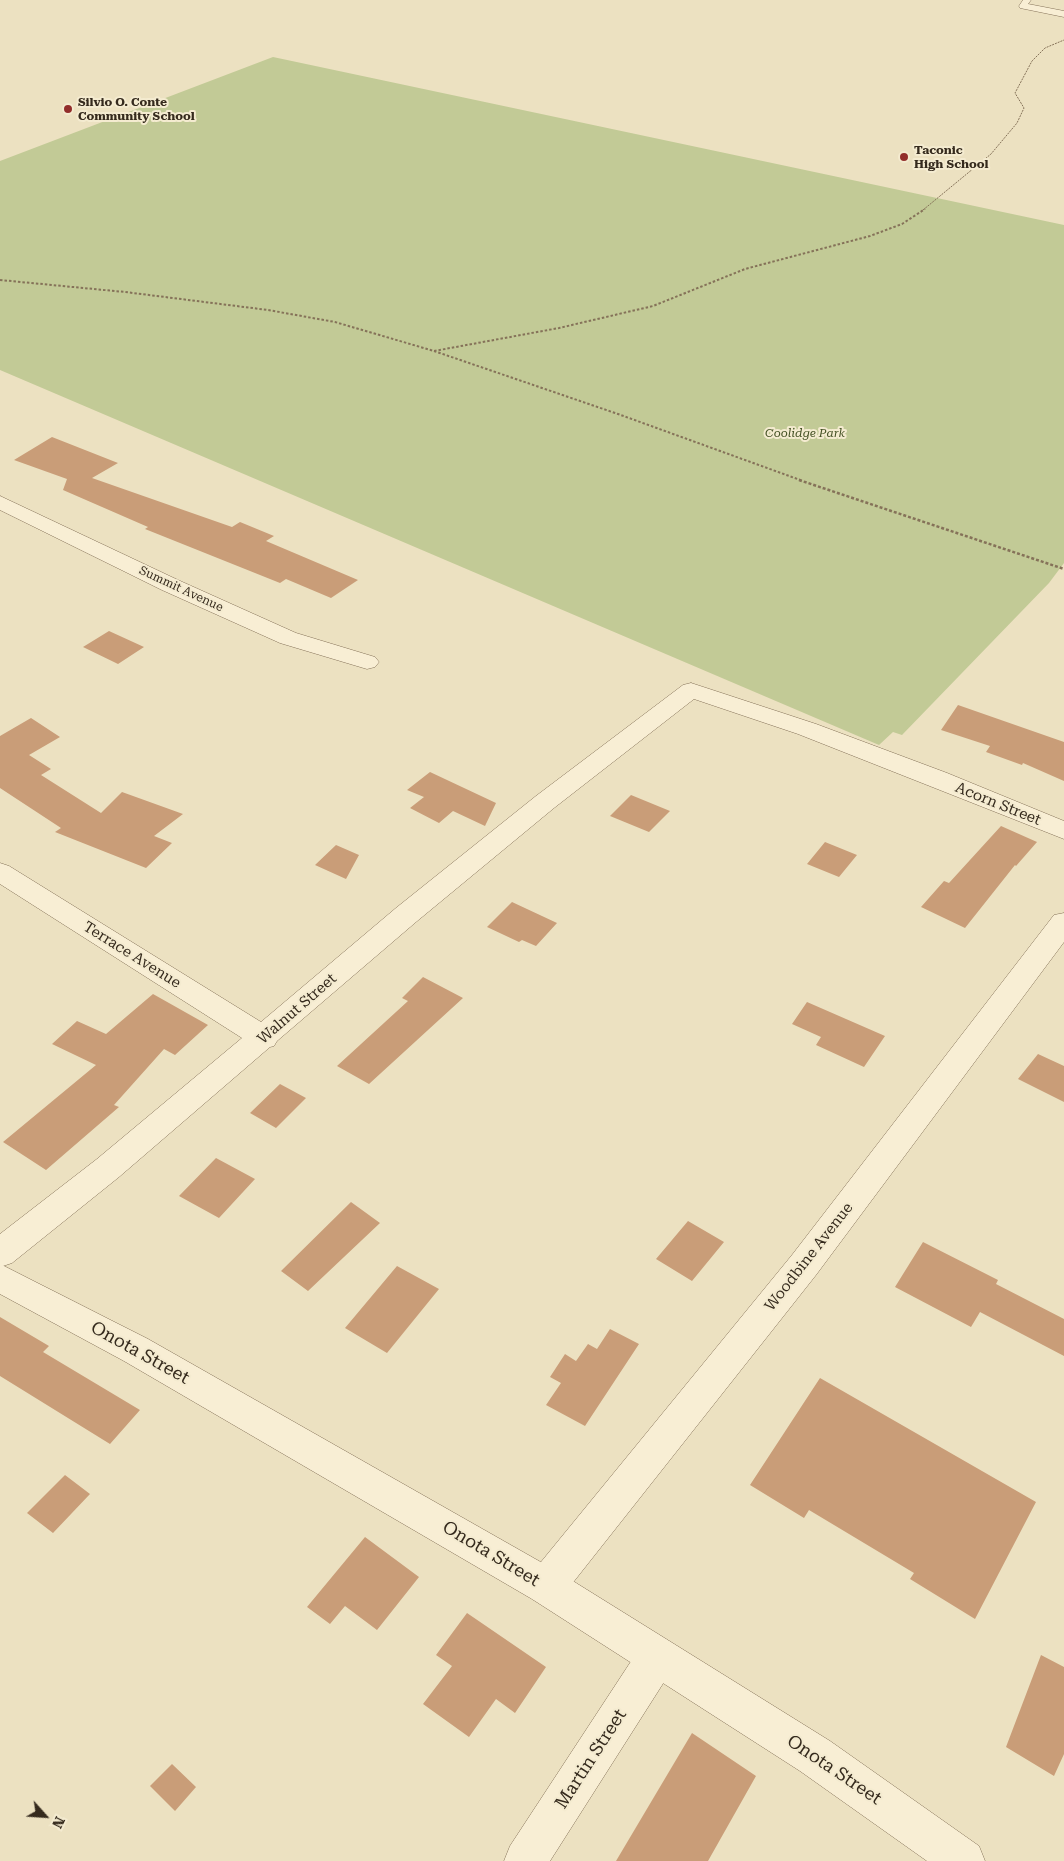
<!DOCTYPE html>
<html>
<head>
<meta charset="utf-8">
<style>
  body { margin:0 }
  #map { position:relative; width:1064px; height:1861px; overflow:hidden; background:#ece1c1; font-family:"Roboto Serif",serif }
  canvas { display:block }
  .north { position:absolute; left:20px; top:1791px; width:50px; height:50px; -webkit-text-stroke:4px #f4ebd0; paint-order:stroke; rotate:116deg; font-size:14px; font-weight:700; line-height:20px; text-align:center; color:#352a1d }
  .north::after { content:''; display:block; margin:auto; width:18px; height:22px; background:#352a1d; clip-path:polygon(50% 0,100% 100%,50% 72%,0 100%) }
</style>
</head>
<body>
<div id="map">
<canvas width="1064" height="1861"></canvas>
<div class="north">N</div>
</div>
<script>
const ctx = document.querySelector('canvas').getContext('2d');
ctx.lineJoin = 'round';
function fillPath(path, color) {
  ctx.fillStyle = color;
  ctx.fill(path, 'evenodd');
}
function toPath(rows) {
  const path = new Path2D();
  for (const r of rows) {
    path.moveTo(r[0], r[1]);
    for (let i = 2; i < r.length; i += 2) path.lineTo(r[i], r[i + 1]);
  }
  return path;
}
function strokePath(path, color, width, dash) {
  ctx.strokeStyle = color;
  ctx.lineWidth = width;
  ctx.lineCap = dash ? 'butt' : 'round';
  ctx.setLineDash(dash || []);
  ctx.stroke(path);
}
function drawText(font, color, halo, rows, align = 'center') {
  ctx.font = font + ' "Roboto Serif",serif';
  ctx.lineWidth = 4;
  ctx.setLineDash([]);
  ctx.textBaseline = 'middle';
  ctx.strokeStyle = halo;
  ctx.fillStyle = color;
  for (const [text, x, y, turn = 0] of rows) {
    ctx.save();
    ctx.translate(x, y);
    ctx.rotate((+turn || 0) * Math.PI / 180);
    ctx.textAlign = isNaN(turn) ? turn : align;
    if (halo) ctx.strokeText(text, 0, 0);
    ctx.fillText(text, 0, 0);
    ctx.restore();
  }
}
const green = toPath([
  [273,57,1064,225,1064,563,1049,583,902,735,893,732,879,745,0,370,0,161]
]);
const building = toPath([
  [52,437,118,463,92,478,232,527,240,522,274,536,266,541,358,580,331,598,286,579,280,583,145,529,148,527,63,490,67,479,14,460],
  [109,631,144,647,118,664,83,647],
  [958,705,1064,742,1064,781,1023,763,1022,765,986,752,990,746,941,730],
  [31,718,60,737,29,755,51,769,41,775,101,813,122,792,183,814,154,836,172,843,146,868,55,832,61,828,0,788,0,736],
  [430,772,496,803,485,826,453,811,439,823,410,808,424,797,407,790],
  [631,795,670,811,649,832,610,816],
  [1001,826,1037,842,1016,866,1015,865,965,928,921,907,944,881,949,883],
  [825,842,857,855,839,877,807,864],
  [336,845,359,855,346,879,315,865],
  [512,902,557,923,536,946,522,940,519,942,487,927],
  [423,977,463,998,369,1084,337,1066,408,1001,402,998],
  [153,994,208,1025,175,1055,164,1049,114,1105,119,1107,46,1170,3,1142,96,1065,52,1044,77,1021,106,1034],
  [807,1002,885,1036,864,1067,816,1045,821,1037,792,1024],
  [1038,1054,1064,1066,1064,1102,1018,1079],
  [280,1084,306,1098,276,1128,250,1113],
  [216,1158,255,1179,219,1218,179,1196],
  [351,1202,380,1223,308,1291,281,1271],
  [688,1221,724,1242,692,1281,656,1259],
  [923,1242,998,1280,996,1284,1064,1319,1064,1356,980,1312,971,1327,895,1287],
  [397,1266,439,1289,387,1353,345,1328],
  [0,1317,49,1346,43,1352,140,1410,110,1444,0,1376],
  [610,1329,639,1344,585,1426,546,1405,561,1383,550,1377,565,1354,576,1361,588,1344,597,1349],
  [820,1378,1036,1502,975,1619,910,1579,914,1573,809,1510,804,1518,750,1485],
  [65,1475,90,1494,53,1533,27,1513],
  [365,1537,419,1577,377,1630,345,1606,330,1624,307,1607],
  [467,1613,546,1667,515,1713,496,1699,469,1737,423,1704,452,1666,436,1655],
  [1041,1655,1064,1667,1064,1754,1054,1776,1006,1747],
  [692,1733,756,1776,708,1861,616,1861],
  [172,1764,196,1787,175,1811,150,1786]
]);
const pathFar2 = toPath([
  [923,210,991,154,1017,123,1024,108,1015,93,1032,61,1045,48,1064,40]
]);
const pathFar1 = toPath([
  [0,280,125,292,268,310,335,322,434,351,559,328,653,306,745,269,870,236,902,224,925,209],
  [434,351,618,414,803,481]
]);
const path = toPath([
  [799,480,1064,569]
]);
const service = toPath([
  [1023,0,1031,0,1028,4,1064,11,1064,17,1020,8,1019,6,1023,0]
]);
const minor = toPath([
  [0,496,178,580,296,633,375,657,379,662,375,667,367,669,280,643,162,590,0,510,0,496],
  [691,683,816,724,947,773,1064,821,1064,839,798,734,694,699,554,808,416,922,277,1041,274,1046,270,1047,119,1177,12,1263,0,1267,0,1234,97,1159,242,1038,0,884,0,863,9,866,261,1022,396,908,536,796,683,685,691,683],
  [1064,913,1064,942,816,1275,560,1599,546,1605,532,1599,527,1586,532,1573,792,1255,1054,915,1064,913],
  [657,1637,671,1643,677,1657,671,1671,550,1861,504,1861,510,1846,643,1643,657,1637]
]);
const tertiary = toPath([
  [0,1264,148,1339,560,1573,830,1741,979,1846,985,1861,927,1861,800,1771,532,1599,124,1361,0,1294,0,1264]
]);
const markers = [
  [68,109,5,"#922e2b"],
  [904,157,5,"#922e2b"]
];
const farPoinames = [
  ["Silvio O. Conte",78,102],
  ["Community School",78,116],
  ["Taconic",914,150],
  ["High School",914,164]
];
const farParknames = [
  ["Coolidge Park",805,433]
];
const farStreetnames = [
  ["Summit Avenue",181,589,25]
];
const streetNames = [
  ["Acorn Street",998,804,22],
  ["Terrace Avenue",132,955,32],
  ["Walnut Street",297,1009,-41],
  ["Woodbine Avenue",809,1257,-52]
];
const nearStreetnames = [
  ["Onota Street",140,1353,29],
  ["Onota Street",491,1554,31],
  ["Martin Street",591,1759,-57],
  ["Onota Street",834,1770,34]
];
fillPath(green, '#c2ca96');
fillPath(building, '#c99d78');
strokePath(service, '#857259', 1);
strokePath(minor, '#857259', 1);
strokePath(tertiary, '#857259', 1);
strokePath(pathFar2, '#857259', 1, [2, 1]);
strokePath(pathFar1, '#857259', 2, [2.5, 2]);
strokePath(path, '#857259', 2.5, [3, 2]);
fillPath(service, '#f8eed4');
fillPath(minor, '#f8eed4');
fillPath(tertiary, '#f8eed4');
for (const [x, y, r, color] of markers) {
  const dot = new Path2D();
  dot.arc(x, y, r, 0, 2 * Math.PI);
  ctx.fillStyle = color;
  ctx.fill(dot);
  strokePath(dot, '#f4ebd0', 2);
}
drawText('bold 12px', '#352a1d', '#f4ebd0', farPoinames, 'left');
drawText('italic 12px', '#445124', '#f4ebd0', farParknames);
drawText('12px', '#352a1d', '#f4ebd0', farStreetnames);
drawText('15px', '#352a1d', '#f4ebd0', streetNames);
drawText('18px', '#352a1d', '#f4ebd0', nearStreetnames);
</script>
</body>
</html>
